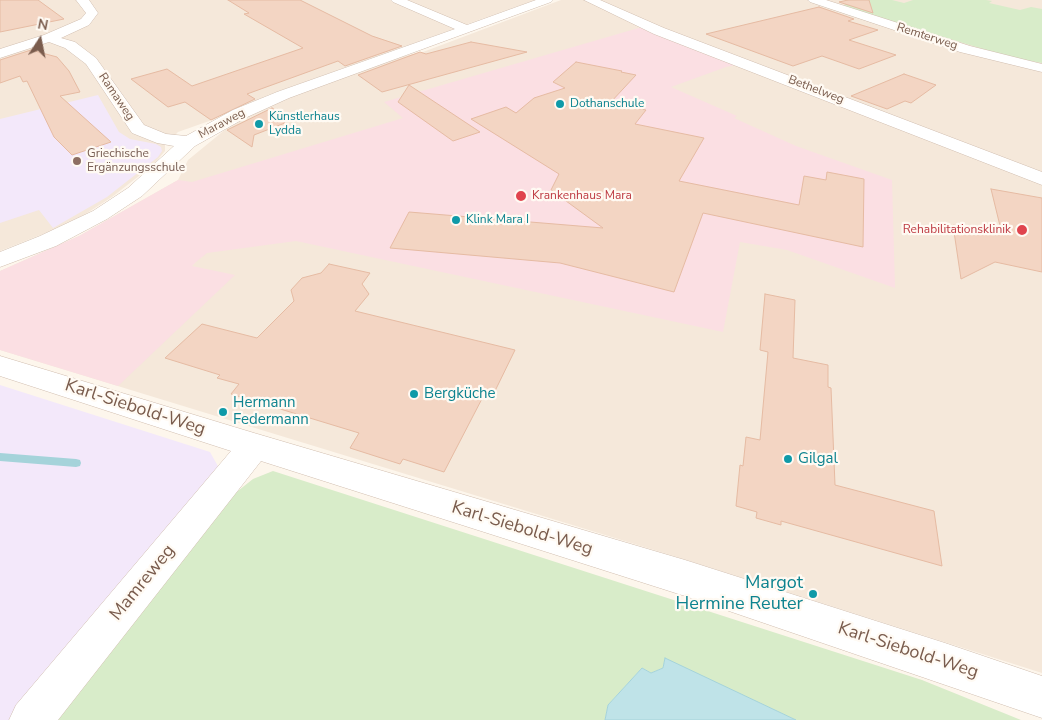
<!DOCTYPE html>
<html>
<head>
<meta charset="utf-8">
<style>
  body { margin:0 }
  #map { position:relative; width:1042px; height:720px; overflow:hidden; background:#fdf6ec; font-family:"Nunito Sans",sans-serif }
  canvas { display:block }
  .north { position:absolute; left:15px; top:15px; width:50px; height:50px; -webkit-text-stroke:4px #fffaf3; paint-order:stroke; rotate:11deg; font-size:14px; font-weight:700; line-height:20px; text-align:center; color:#7a5c4d }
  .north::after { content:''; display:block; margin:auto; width:18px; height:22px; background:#7a5c4d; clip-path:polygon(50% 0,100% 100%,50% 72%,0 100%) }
</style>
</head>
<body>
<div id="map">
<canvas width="1042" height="720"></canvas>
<div class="north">N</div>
</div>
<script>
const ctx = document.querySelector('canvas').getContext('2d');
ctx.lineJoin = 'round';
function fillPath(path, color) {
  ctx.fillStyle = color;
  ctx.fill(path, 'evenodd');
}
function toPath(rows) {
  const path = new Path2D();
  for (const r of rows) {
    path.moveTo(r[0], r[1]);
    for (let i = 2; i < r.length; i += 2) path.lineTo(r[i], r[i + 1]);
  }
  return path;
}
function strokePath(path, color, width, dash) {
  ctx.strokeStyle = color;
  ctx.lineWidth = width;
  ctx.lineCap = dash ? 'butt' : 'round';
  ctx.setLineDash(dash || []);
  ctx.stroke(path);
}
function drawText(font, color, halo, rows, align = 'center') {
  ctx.font = font + ' "Nunito Sans",sans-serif';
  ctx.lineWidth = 4.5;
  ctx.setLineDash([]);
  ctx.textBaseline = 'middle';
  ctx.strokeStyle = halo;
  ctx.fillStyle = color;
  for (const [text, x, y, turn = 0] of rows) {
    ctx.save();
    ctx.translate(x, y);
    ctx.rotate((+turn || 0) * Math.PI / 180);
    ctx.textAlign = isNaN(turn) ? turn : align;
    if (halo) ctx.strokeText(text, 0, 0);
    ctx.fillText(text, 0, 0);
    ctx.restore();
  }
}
const residential = toPath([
  [0,0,535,0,268,95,212,120,178,132,165,145,165,151,153,165,112,197,84,215,53,230,0,251],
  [561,0,1042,0,1042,673,677,557,0,350,0,271,79,236,178,180,188,160,232,124,270,105,340,78,404,56,423,52]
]);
const education = toPath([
  [98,95,119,132,130,139,156,144,161,147,162,151,158,157,107,197,53,228,39,210,0,223,0,119],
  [0,385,210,452,219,468,12,720,0,720]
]);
const medical = toPath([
  [642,27,740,64,726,67,671,87,737,116,734,118,796,146,892,180,895,288,787,250,740,242,723,332,296,241,207,253,196,262,192,266,235,275,118,386,0,350,0,271,79,236,178,180,192,182,403,118,384,102]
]);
const green = toPath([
  [846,0,892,0,904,3,913,0,986,0,992,1,989,3,1020,10,1031,7,1042,9,1042,63,1013,58,890,21,843,6,847,3],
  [273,471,922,680,1021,720,796,720,665,659,663,668,651,673,642,668,608,705,605,720,57,720,234,494,253,479]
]);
const water = toPath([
  [665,658,796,720,605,720,608,705,642,668,651,673,663,668,665,658]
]);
const stream = toPath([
  [0,453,76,459,80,460,81,463,80,466,76,467,0,461,0,453]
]);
const building = toPath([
  [0,0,38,0,64,19,0,32,0,0],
  [228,0,300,0,372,36,402,46,345,66,338,61,247,94,255,99,211,120,185,102,168,107,131,79,167,69,192,86,303,48,244,14,249,13,228,0],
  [848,0,869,0,873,13,839,2,848,0],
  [819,7,854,19,848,21,878,30,849,40,896,55,859,69,822,56,793,66,706,34,819,7],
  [471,42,527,52,382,92,358,75,420,52,426,54,471,42],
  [31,50,57,57,69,71,80,92,60,96,111,142,72,155,54,137,27,81,23,82,20,76,0,83,0,60,31,50],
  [576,62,622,71,621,72,636,75,610,103,646,110,635,124,704,138,679,181,799,205,804,176,826,180,827,172,864,179,863,247,703,213,674,292,560,263,390,248,409,212,603,228,551,190,559,174,471,119,506,107,516,113,534,98,565,88,553,82,576,62],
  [904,74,936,85,911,103,905,101,887,109,851,96,904,74],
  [409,85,480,132,453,141,398,102,409,85],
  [272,108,289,118,281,120,285,123,254,135,252,147,227,130,272,108],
  [991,189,1042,198,1042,272,995,262,961,279,953,225,1002,234,991,189],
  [329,264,370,273,362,284,369,294,355,311,515,350,494,393,486,391,444,472,403,459,400,464,350,448,359,433,231,394,239,384,217,378,220,375,165,358,202,324,257,338,294,301,291,290,302,278,321,273,329,264],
  [765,294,795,300,793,358,828,365,828,387,831,388,835,485,934,511,942,566,781,521,781,525,756,518,757,512,736,506,740,465,743,466,746,437,760,440,768,352,760,350,765,294]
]);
const minor = toPath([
  [76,0,89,0,98,13,89,25,61,38,75,42,96,58,144,125,166,134,186,136,233,110,277,92,455,29,393,2,391,0,407,0,467,25,536,0,553,0,551,2,289,98,245,118,195,146,142,196,107,219,56,246,0,267,0,252,40,236,93,211,128,188,174,146,157,143,132,133,86,64,65,48,49,42,0,58,0,49,44,35,81,19,86,13,76,0],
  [584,0,600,0,664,28,1042,172,1042,185,654,34,584,0],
  [808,0,826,0,970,46,1042,64,1042,72,960,52,810,2,808,0],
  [0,356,254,433,685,560,945,643,1042,676,1042,718,685,596,261,461,58,720,9,720,16,705,231,451,0,376,0,356]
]);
const markers = [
  [560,104,5,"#0f9aa8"],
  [259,124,5,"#0f9aa8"],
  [77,161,5,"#8d6e63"],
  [521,196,6,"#e0444e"],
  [456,220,5,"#0f9aa8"],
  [1022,230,6,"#e0444e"],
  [414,394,5,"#0f9aa8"],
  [223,412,5,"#0f9aa8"],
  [788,459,5,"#0f9aa8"],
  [813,594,5,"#0f9aa8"]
];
const farStreetnames = [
  ["Remterweg",927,37,18],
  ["Bethelweg",816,90,21],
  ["Ramaweg",116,97,56],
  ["Maraweg",222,124,-28]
];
const farCulturenames = [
  ["Dothanschule",570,104],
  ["Künstlerhaus",269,117],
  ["Lydda",269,131],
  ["Klink Mara I",466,220]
];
const farEducationnames = [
  ["Griechische",87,154],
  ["Ergänzungsschule",87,168]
];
const farHealthnames = [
  ["Krankenhaus Mara",532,196],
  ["Rehabilitationsklinik",1011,230,"right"]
];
const cultureNames = [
  ["Bergküche",424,394],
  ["Hermann",233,403],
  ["Federmann",233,420],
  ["Gilgal",798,459]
];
const nearStreetnames = [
  ["Karl-Siebold-Weg",135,408,18],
  ["Karl-Siebold-Weg",522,529,17],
  ["Mamreweg",143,583,-51],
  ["Karl-Siebold-Weg",908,651,18]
];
const nearCulturenames = [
  ["Margot",803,584],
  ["Hermine Reuter",803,605]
];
fillPath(residential, '#f5e8da');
fillPath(education, '#f3e8fa');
fillPath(medical, '#fbdfe3');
fillPath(green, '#d8ecc9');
fillPath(water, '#bfe3e8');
strokePath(water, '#a5d3da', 1);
fillPath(stream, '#a5d3da');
fillPath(building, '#f3d5c3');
strokePath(building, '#e6bba3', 1);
strokePath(minor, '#d1beb0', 1);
fillPath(minor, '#fff');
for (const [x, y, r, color] of markers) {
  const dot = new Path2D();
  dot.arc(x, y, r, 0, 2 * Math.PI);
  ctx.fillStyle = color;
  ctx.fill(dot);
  strokePath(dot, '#fffaf3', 2);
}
drawText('12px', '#7a5c4d', '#fffaf3', farStreetnames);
drawText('12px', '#0d838f', '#fffaf3', farCulturenames, 'left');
drawText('12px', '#785e54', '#fffaf3', farEducationnames, 'left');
drawText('12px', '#be3a42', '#fffaf3', farHealthnames, 'left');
drawText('15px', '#0d838f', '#fffaf3', cultureNames, 'left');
drawText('18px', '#7a5c4d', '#fffaf3', nearStreetnames);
drawText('18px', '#0d838f', '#fffaf3', nearCulturenames, 'right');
</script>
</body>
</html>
